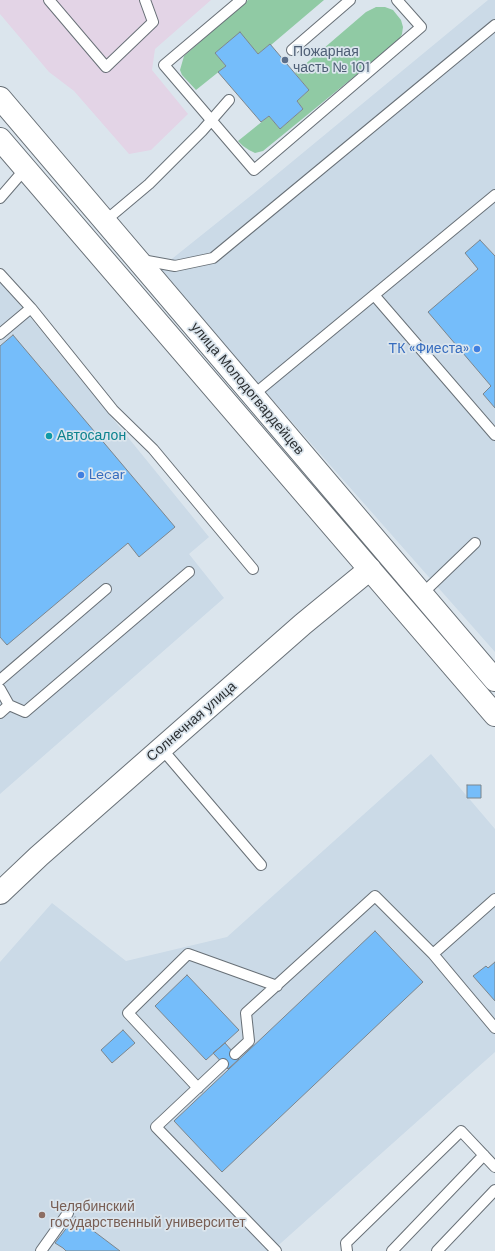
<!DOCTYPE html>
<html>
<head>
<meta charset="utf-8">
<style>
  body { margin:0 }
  canvas { display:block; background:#dbe5ed }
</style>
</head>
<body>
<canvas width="495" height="1251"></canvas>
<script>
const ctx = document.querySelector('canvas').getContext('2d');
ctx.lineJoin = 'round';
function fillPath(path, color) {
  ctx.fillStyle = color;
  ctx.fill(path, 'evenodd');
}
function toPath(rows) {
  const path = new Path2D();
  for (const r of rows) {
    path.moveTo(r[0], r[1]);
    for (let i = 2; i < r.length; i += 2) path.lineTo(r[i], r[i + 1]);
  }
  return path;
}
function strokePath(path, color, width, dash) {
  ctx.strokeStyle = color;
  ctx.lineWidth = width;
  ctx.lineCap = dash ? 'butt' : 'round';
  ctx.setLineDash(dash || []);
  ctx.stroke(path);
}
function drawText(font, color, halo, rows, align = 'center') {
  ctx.font = font + ' "DM Sans",sans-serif';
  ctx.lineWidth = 3.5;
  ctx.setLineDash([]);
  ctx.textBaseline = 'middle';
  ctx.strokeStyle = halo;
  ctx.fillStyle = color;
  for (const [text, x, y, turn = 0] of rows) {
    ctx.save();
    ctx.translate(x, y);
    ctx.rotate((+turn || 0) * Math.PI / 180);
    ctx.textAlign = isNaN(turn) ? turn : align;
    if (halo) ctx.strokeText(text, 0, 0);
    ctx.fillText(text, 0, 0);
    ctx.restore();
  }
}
const built = toPath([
  [488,0,495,0,495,652,158,270,253,194],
  [0,280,209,537,189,554,224,598,0,794],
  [431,754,495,829,495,1052,272,1251,0,1251,0,962,52,903,126,961,227,937]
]);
const industrial = toPath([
  [0,0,211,0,155,49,152,70,188,114,151,150,129,154,74,91,49,72,0,14]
]);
const green = toPath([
  [248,0,324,0,271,45,270,44,258,54,240,33,215,53,226,66,196,90,182,75,180,70,184,56],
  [376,7,385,7,393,10,401,20,403,27,402,34,399,40,263,151,255,153,249,150,243,146,238,141,269,116,280,129,303,109,297,101,309,90,295,73,366,12]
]);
const building = toPath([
  [240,32,258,54,270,44,309,90,297,101,303,109,280,129,269,116,261,122,218,72,226,66,215,53,240,32],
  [480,240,495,256,495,408,483,394,491,386,428,312,478,269,465,253,480,240],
  [13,335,175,527,139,557,128,543,7,645,0,637,0,346,13,335],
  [467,785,481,785,481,798,467,798,467,785],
  [375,931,423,982,222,1172,174,1121,375,931],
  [495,962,495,1001,473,976,486,966,488,968,495,962],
  [187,975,239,1030,206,1060,155,1006,187,975],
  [123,1030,135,1043,112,1063,101,1050,123,1030],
  [225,1043,239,1059,228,1069,213,1053,225,1043],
  [75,1217,120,1251,66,1251,63,1248,55,1243,75,1217]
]);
const service = toPath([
  [49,0,106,67,153,22,145,0],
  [241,0,164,65,254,170,421,27,397,0],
  [292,50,350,0],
  [0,198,25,169],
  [105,221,149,184,202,131,229,100],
  [142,260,175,266,213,258,495,25],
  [0,274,31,308,113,410,153,449,253,569],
  [374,295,495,435],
  [0,334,31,308],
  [252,396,495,195],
  [422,594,475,543],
  [0,680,106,589],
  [0,689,9,705],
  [0,713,9,705,25,712,189,572],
  [162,749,261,865],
  [433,954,495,1028],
  [235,1054,249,1041,246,1013,375,896,433,954,495,899],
  [223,1064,156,1127,276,1251],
  [198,1088,128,1013,188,954,277,986],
  [41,1251,68,1213],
  [347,1251,346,1243,461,1131,495,1167],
  [392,1251,484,1155],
  [437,1251,495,1190]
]);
const tertiary = toPath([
  [0,893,39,856,303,624,370,569]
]);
const secondary = toPath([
  [0,98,495,680],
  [0,139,495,715]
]);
const markers = [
  [285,60,4,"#5c6f8a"],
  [477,349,4,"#3f7fe0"],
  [49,436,4,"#0f9aa8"],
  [81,475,4,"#3f7fe0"],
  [42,1215,4,"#8d6e63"]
];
const serviceNames = [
  ["Пожарная",293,52],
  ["часть № 101",293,68]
];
const shopNames = [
  ["ТК «Фиеста»",469,349],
  ["Lecar",89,475,"left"]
];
const streetNames = [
  ["улица Молодогвардейцев",247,389,50],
  ["Солнечная улица",192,722,-41]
];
const cultureNames = [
  ["Автосалон",57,436]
];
const educationNames = [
  ["Челябинский",50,1207],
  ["государственный университет",50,1223]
];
fillPath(built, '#cbdae7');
fillPath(industrial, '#e3d4e6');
fillPath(green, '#90caa4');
fillPath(building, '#75bdfa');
strokePath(building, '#7d868d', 1);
strokePath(service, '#687077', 12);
strokePath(tertiary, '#687077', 24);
strokePath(secondary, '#687077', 24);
strokePath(service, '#fff', 10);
strokePath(tertiary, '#fff', 22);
strokePath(secondary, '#fff', 22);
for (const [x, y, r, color] of markers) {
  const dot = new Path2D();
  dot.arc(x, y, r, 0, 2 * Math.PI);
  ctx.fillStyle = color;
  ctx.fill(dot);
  strokePath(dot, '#dbe5ed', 1.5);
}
drawText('14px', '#4e5e75', '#dbe5ed', serviceNames, 'left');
drawText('14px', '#366cbe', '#dbe5ed', shopNames, 'right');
drawText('14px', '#2b2f32', '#dbe5ed', streetNames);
drawText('14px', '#0d838f', '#dbe5ed', cultureNames, 'left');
drawText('14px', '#785e54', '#dbe5ed', educationNames, 'left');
</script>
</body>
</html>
